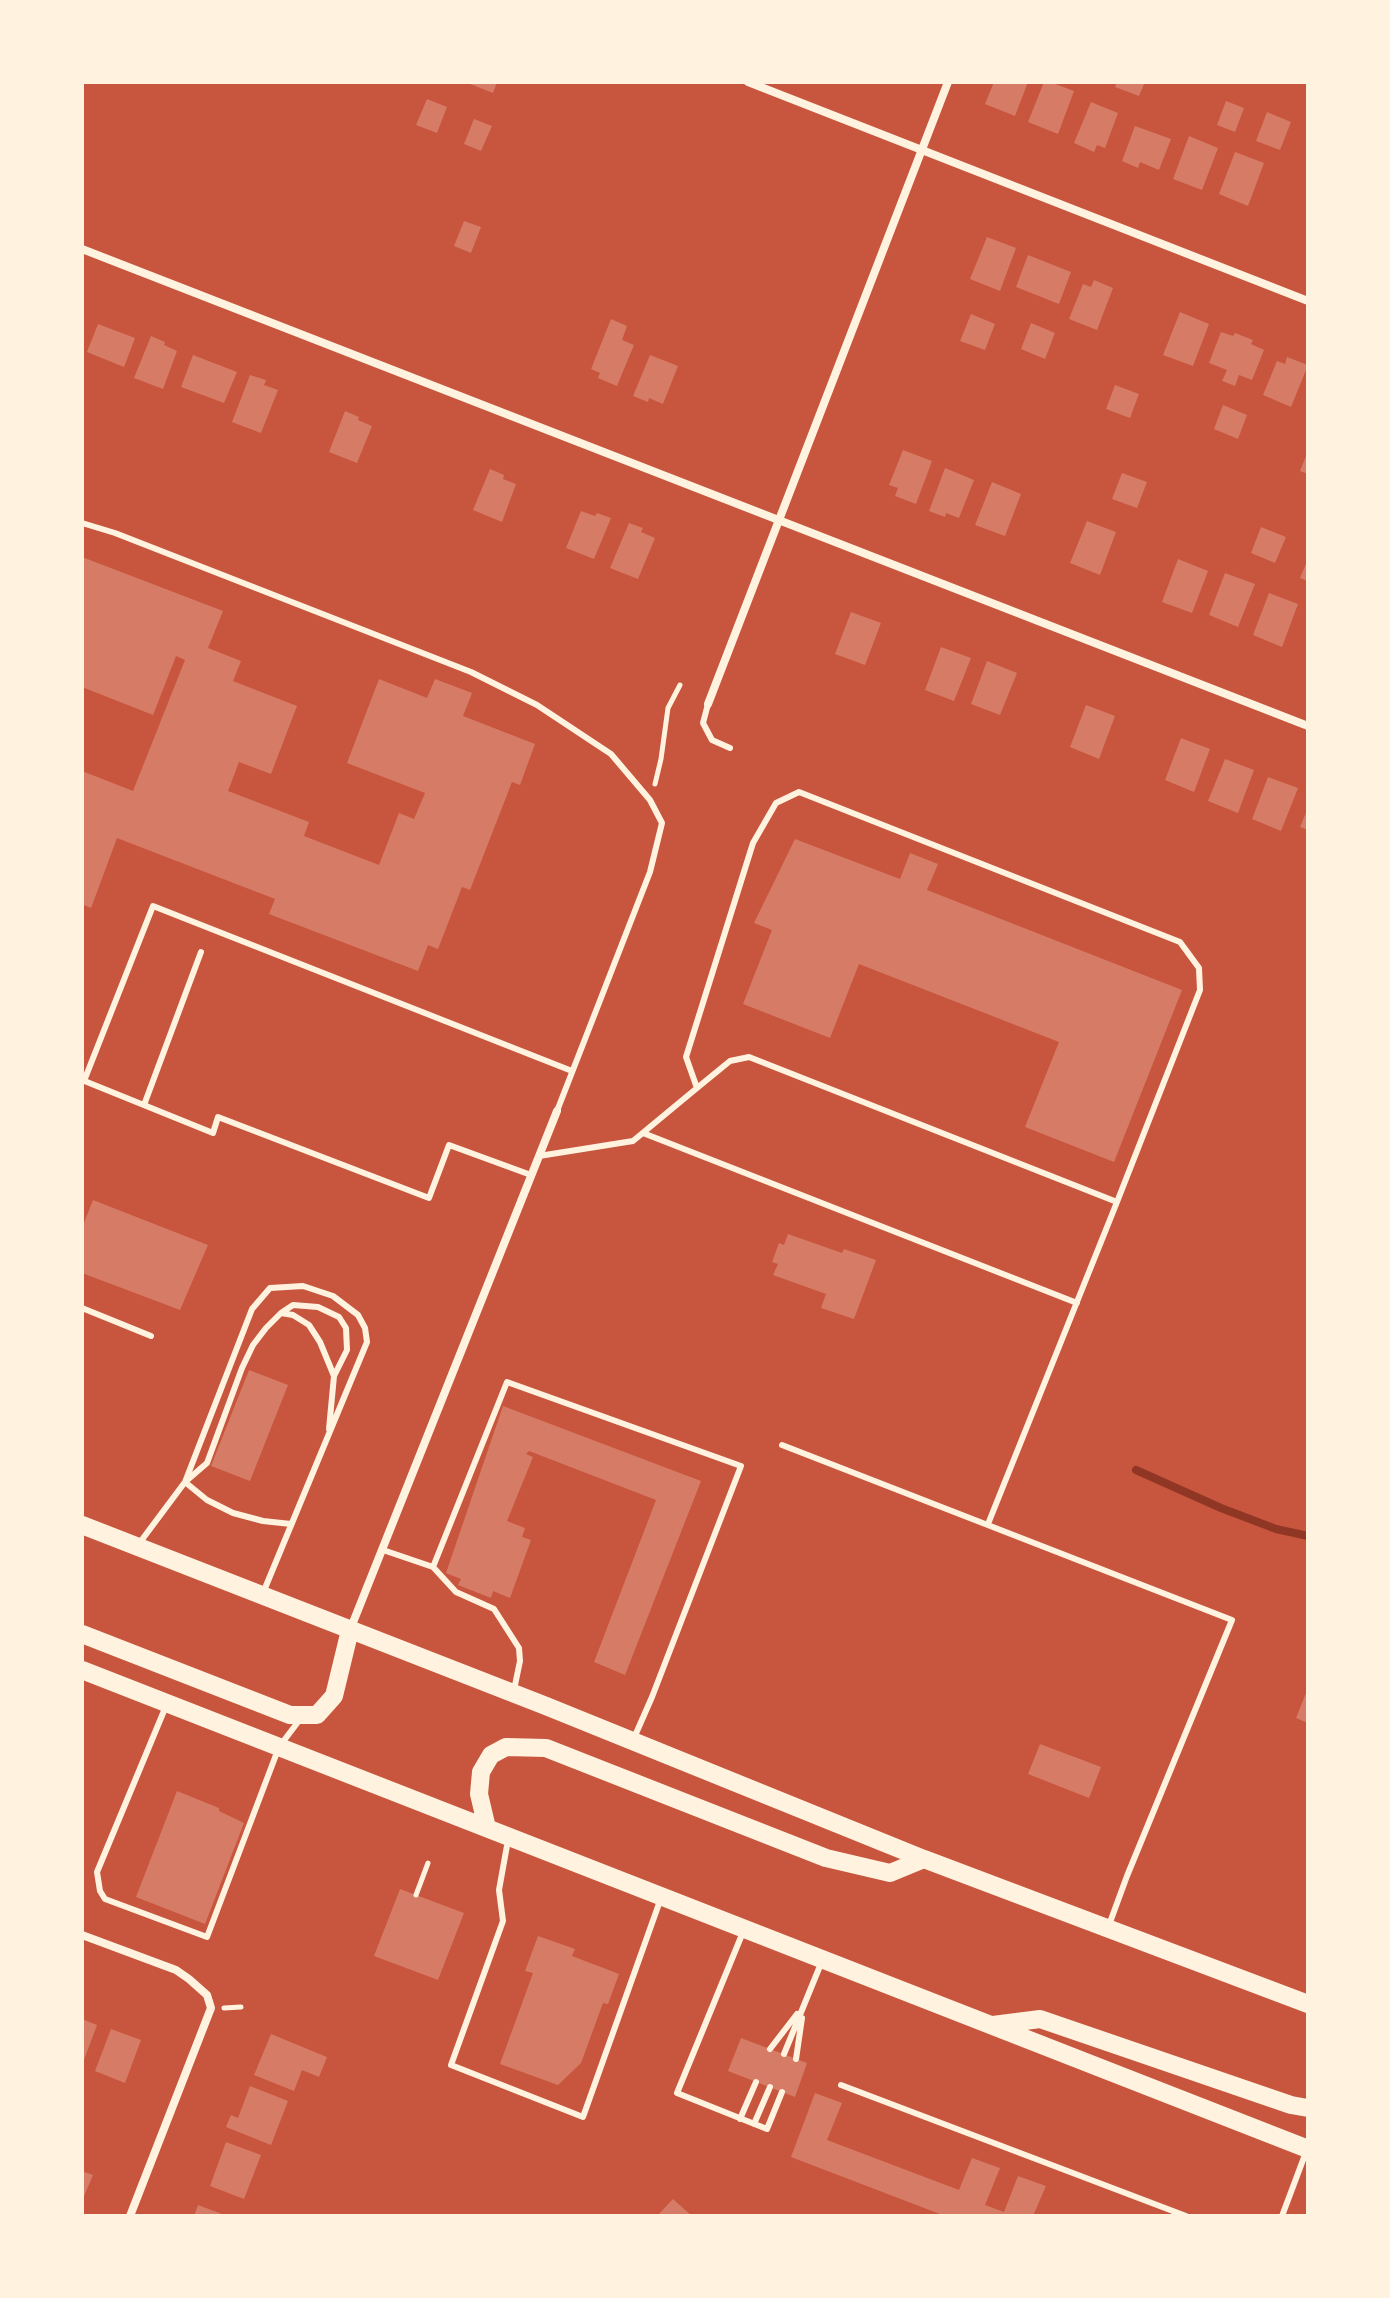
<!DOCTYPE html>
<html>
<head>
<meta charset="utf-8">
<style>
  body { margin:0 }
  #map { position:relative; width:1390px; height:2298px; overflow:hidden; background:#c8553d; font-family:"Roboto Serif",serif }
  canvas { display:block }
  .frame { position:absolute; inset:0; border:84px solid #fff3e0; pointer-events:none }
</style>
</head>
<body>
<div id="map">
<canvas width="1390" height="2298"></canvas>
<div class="frame"></div>
</div>
<script>
const ctx = document.querySelector('canvas').getContext('2d');
ctx.lineJoin = 'round';
function toPath(rows) {
  const path = new Path2D();
  for (const r of rows) {
    path.moveTo(r[0], r[1]);
    for (let i = 2; i < r.length; i += 2) path.lineTo(r[i], r[i + 1]);
  }
  return path;
}
function strokePath(path, color, width, dash) {
  ctx.strokeStyle = color;
  ctx.lineWidth = width;
  ctx.lineCap = dash ? 'butt' : 'round';
  ctx.setLineDash(dash || []);
  ctx.stroke(path);
}
function fillPath(path, color) {
  ctx.fillStyle = color;
  ctx.fill(path, 'evenodd');
}
const stream = toPath([
  [1136,1470,1221,1508,1276,1529,1308,1536]
]);
const building = toPath([
  [465,82,497,82,493,93],
  [994,82,1028,82,1015,116,985,104],
  [1044,82,1050,82,1074,91,1058,134,1028,122],
  [1117,82,1145,82,1139,96,1115,87],
  [427,99,447,107,437,133,416,125],
  [1226,101,1244,108,1235,132,1217,125],
  [1091,102,1118,113,1105,148,1097,145,1094,152,1074,143],
  [1267,112,1291,122,1280,150,1256,141],
  [474,119,492,126,481,151,464,144],
  [1135,126,1171,139,1159,170,1140,162,1138,168,1122,161],
  [1189,136,1218,148,1202,190,1173,179],
  [1235,152,1264,163,1248,206,1219,194],
  [464,221,481,227,471,253,454,246],
  [987,237,1016,248,1000,291,970,279],
  [1028,255,1071,272,1059,304,1016,287],
  [1094,280,1113,288,1097,330,1069,319,1083,284,1091,287],
  [1180,312,1209,324,1193,366,1163,355],
  [971,314,995,324,985,350,960,341],
  [611,319,627,326,622,340,634,345,617,386,598,378,600,373,591,369],
  [1031,323,1055,333,1045,359,1021,349],
  [98,324,135,338,124,367,87,352],
  [1221,332,1233,336,1235,333,1253,340,1251,344,1264,350,1252,380,1239,375,1235,386,1222,381,1227,370,1209,363],
  [151,336,165,342,164,345,177,351,163,389,134,378],
  [193,355,237,372,224,403,181,387],
  [650,355,678,366,663,404,649,398,648,402,633,396],
  [1287,357,1308,365,1291,407,1263,395,1277,361,1285,364],
  [250,375,266,380,264,385,278,390,261,433,232,422],
  [1115,385,1139,394,1130,418,1106,409],
  [1223,405,1247,415,1238,439,1214,429],
  [345,411,359,417,358,420,372,426,357,463,329,452],
  [903,450,932,461,916,504,895,496,898,488,889,485],
  [1308,451,1308,474,1300,471],
  [945,468,974,480,959,518,946,513,945,517,929,511],
  [490,469,504,475,503,479,516,484,502,522,473,510],
  [1122,473,1147,482,1137,508,1112,499],
  [992,482,1021,494,1005,536,975,525],
  [581,511,595,516,597,513,611,518,594,559,566,548],
  [1087,521,1116,532,1100,575,1070,563],
  [629,523,643,528,641,532,655,538,638,579,610,568],
  [1261,527,1286,537,1275,563,1251,553],
  [82,557,223,611,208,648,241,661,233,681,297,706,271,774,239,762,228,791,309,822,304,836,379,865,399,813,414,819,425,793,347,763,379,679,427,698,435,679,472,693,463,716,535,744,520,785,512,782,470,890,462,887,438,949,428,945,418,971,269,914,275,899,117,838,91,908,82,904,82,771,133,791,185,660,176,656,153,715,82,687],
  [1178,559,1208,571,1192,613,1162,602],
  [1308,559,1308,581,1300,578],
  [1225,573,1255,584,1238,627,1209,615],
  [1269,593,1298,604,1282,647,1253,635],
  [851,612,881,623,865,665,835,654],
  [941,647,971,658,954,701,925,690],
  [987,661,1017,673,1000,715,971,704],
  [1086,705,1115,716,1099,759,1070,747],
  [1181,738,1210,749,1194,792,1165,780],
  [1225,759,1254,770,1238,813,1208,801],
  [1268,777,1298,788,1281,831,1252,819],
  [1308,808,1308,830,1300,827],
  [795,839,900,879,910,853,938,864,927,890,1182,990,1114,1162,1025,1127,1059,1042,859,964,830,1038,743,1004,772,930,754,923],
  [93,1200,208,1245,180,1310,82,1273,82,1228],
  [788,1234,842,1253,844,1249,876,1260,854,1319,821,1308,826,1294,773,1275,778,1264,772,1262,779,1243,784,1245],
  [249,1370,288,1385,250,1481,211,1466],
  [503,1406,701,1481,625,1675,594,1662,656,1500,529,1451,526,1454,533,1457,507,1521,525,1528,522,1537,531,1540,510,1598,493,1591,491,1598,458,1585,461,1579,446,1573],
  [1308,1688,1308,1723,1296,1718],
  [1040,1744,1101,1767,1089,1798,1028,1774],
  [177,1791,219,1808,219,1811,244,1823,205,1924,136,1897],
  [400,1889,464,1913,438,1980,374,1956],
  [538,1936,575,1949,572,1956,619,1974,608,2004,603,2003,581,2063,558,2085,500,2064,533,1973,525,1971],
  [82,2019,97,2025,82,2065],
  [111,2029,141,2040,125,2083,95,2071],
  [271,2034,327,2057,319,2077,302,2070,294,2091,254,2075],
  [741,2038,807,2063,795,2097,728,2071],
  [250,2086,288,2101,271,2145,226,2127,231,2115,238,2118],
  [815,2093,842,2103,827,2140,959,2190,972,2158,1000,2168,985,2205,1004,2212,1018,2176,1046,2186,1033,2216,945,2216,791,2157],
  [226,2142,261,2155,244,2199,210,2186],
  [82,2171,93,2175,82,2201],
  [673,2199,692,2216,657,2216],
  [198,2205,227,2216,194,2216]
]);
const path = toPath([
  [655,784,661,759,668,708,680,685],
  [416,1895,428,1863],
  [224,2008,241,2007]
]);
const service = toPath([
  [82,523,115,533,471,672,537,705,611,754,650,800,662,823,650,872,557,1111],
  [708,704,703,723,712,740,730,748],
  [82,1080,213,1133,218,1117,429,1198,449,1145,531,1175],
  [84,1081,153,906,572,1071],
  [144,1105,201,952],
  [643,1133,1077,1303],
  [539,1156,633,1141,697,1088,730,1061,749,1057,1117,1202,1200,990,1199,968,1180,942,799,792,776,803,753,843,686,1057,697,1088],
  [82,1308,151,1336],
  [281,1313,293,1305,318,1307,339,1317,346,1328,347,1350,334,1376],
  [782,1445,1232,1620,1127,1876,1109,1925],
  [291,1524,263,1521,233,1513,207,1500,185,1482,207,1463,242,1368,253,1345,266,1328,281,1313,293,1315,309,1325,320,1342,334,1376,329,1429],
  [988,1524,1117,1202],
  [138,1545,185,1482,252,1309,270,1288,303,1286,333,1296,358,1315,365,1328,367,1342,263,1593],
  [383,1550,433,1567,456,1592,494,1609,519,1648,520,1661,514,1690],
  [433,1567,507,1382,741,1466,652,1697,634,1738],
  [166,1706,97,1872,100,1891,105,1899,207,1937,279,1747,301,1718],
  [508,1840,499,1890,503,1921,451,2065,583,2117,661,1898],
  [743,1932,677,2093,767,2129,782,2092],
  [770,2049,797,2014],
  [784,2054,822,1961],
  [796,2059,802,2018],
  [841,2085,1186,2216],
  [740,2119,756,2082],
  [754,2124,770,2087],
  [1282,2216,1306,2152]
]);
const minor = toPath([
  [748,82,1308,301],
  [82,249,1308,726],
  [708,704,948,82],
  [350,1630,557,1111],
  [82,1935,176,1970,189,1979,207,1995,211,2008,130,2216]
]);
const primary = toPath([
  [82,1525,546,1706,924,1859,1308,2004],
  [82,1634,290,1715,317,1715,334,1696,350,1630],
  [82,1670,1308,2149],
  [487,1828,479,1794,481,1772,491,1755,506,1747,546,1748,826,1858,890,1873,924,1859],
  [993,2025,1040,2019,1291,2105,1308,2108]
]);
strokePath(stream, '#8f3625', 8);
fillPath(building, '#d67c66');
strokePath(path, '#fff3e0', 5);
strokePath(service, '#fff3e0', 6);
strokePath(minor, '#fff3e0', 8);
strokePath(primary, '#fff3e0', 18);
</script>
</body>
</html>
